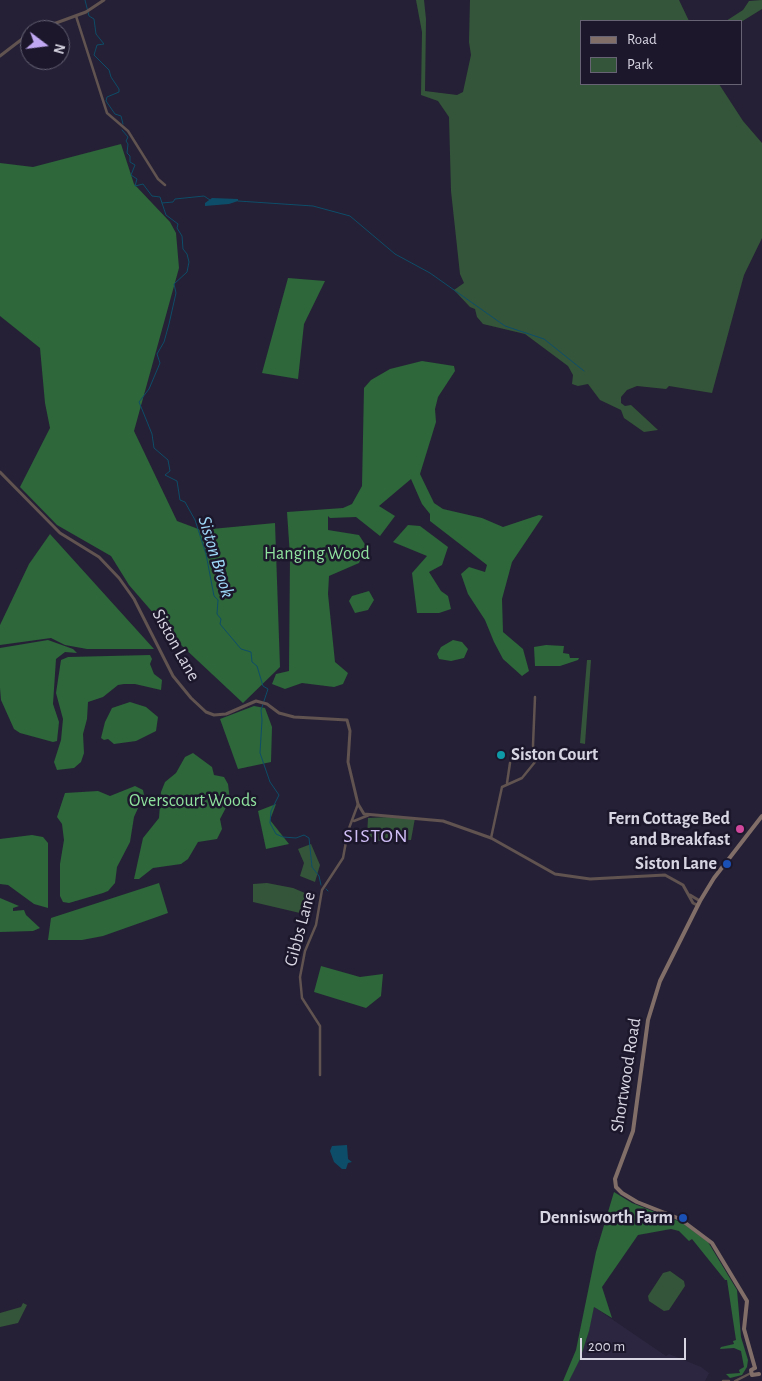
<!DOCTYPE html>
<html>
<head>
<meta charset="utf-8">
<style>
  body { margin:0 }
  #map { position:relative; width:762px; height:1381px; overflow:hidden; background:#252035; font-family:"Alegreya Sans",sans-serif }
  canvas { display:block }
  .legend { position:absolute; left:580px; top:20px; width:162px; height:65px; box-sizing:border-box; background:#1c172b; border:1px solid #676375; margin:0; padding:6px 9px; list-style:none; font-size:15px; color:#d8d5e3 }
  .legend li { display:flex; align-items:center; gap:10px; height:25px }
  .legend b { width:25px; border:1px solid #676375 }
  .north { position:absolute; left:20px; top:20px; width:50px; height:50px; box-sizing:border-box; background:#1c172b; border:1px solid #676375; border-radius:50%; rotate:105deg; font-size:14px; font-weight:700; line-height:20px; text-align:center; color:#d8d5e3 }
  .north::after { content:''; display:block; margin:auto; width:18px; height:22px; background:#c1a8f3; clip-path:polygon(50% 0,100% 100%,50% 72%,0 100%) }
  .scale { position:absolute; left:580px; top:1338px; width:106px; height:22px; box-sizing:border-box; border:2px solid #d8d5e3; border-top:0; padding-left:6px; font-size:15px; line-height:18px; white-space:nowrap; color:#d8d5e3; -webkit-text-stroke:4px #1c172b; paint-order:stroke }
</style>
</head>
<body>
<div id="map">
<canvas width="762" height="1381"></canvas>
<ul class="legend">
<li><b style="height:6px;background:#816e68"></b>Road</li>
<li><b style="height:14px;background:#345539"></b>Park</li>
</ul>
<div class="north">N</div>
<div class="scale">200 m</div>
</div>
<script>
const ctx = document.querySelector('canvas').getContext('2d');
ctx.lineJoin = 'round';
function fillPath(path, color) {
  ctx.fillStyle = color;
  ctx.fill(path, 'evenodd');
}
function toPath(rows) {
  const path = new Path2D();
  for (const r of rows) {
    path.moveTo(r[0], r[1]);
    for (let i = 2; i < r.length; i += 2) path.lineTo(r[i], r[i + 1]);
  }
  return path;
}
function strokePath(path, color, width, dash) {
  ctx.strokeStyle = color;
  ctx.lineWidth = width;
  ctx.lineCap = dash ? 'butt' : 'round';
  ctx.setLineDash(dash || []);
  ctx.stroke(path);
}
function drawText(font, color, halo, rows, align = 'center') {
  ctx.font = font + ' "Alegreya Sans",sans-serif';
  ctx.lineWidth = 5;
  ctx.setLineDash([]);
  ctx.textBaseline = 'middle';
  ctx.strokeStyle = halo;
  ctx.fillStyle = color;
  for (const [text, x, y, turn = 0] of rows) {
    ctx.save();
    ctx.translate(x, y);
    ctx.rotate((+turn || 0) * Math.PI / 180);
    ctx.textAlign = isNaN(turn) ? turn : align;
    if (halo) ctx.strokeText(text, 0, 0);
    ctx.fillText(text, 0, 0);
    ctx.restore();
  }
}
const built = toPath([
  [594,1307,666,1356,669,1354,701,1367,709,1373,705,1381,569,1381,587,1338]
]);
const green = toPath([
  [416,0,424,0,426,19,425,91,457,95,463,92,471,55,469,42,470,0,679,0,689,21,581,21,581,84,719,84,743,121,762,143,762,238,744,275,712,393,669,386,666,389,637,386,627,390,621,397,621,403,625,406,631,405,658,430,644,432,624,418,621,410,600,400,588,384,578,386,572,384,573,375,568,366,525,334,483,324,477,317,475,309,470,307,454,290,464,283,460,274,451,191,449,117,438,101,421,95,422,32],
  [762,0,762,9,741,22,726,21,743,10,749,1],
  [587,660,591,660,585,744,580,743],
  [391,817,415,818,411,840,378,841,377,837,367,837,368,818],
  [311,844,320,865,315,882,300,876,304,863,298,849],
  [267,883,293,888,312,896,305,909,300,913,253,902,253,884],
  [670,1271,684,1281,685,1286,669,1310,664,1311,649,1301,648,1296,663,1273],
  [23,1303,27,1305,18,1323,0,1327,0,1313,21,1307]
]);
const forest = toPath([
  [121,144,134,184,170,222,176,233,179,268,134,431,177,521,201,530,275,523,280,667,243,703,181,645,129,585,111,556,57,525,20,487,50,428,45,403,40,348,0,316,0,163,33,167],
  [288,278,325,281,304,324,298,379,262,373],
  [422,361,454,366,455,371,438,397,435,409,436,422,420,474,434,503,443,509,482,518,503,527,539,515,543,516,512,562,502,599,503,632,523,649,529,671,522,676,503,659,494,642,485,620,468,594,461,574,469,567,485,572,487,565,430,521,430,514,422,504,411,479,379,506,395,516,380,536,356,517,330,518,328,516,328,530,359,535,366,546,359,563,329,576,328,594,335,662,348,673,343,684,334,687,302,683,285,689,272,684,276,674,289,671,290,556,287,512,343,508,352,504,362,486,364,388,371,380,390,369],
  [408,525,420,526,448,547,442,565,429,572,441,591,448,596,451,609,439,613,417,613,412,573,427,556,393,542],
  [50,534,154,649,87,649,65,645,51,638,0,645,0,625,29,564],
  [369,591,374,600,368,610,355,613,349,601,352,596],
  [48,640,73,649,77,653,65,652,56,659,53,704,59,722,57,741,53,742,20,733,14,729,1,700,0,688,0,648],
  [453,640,462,642,468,649,464,658,451,661,439,659,437,654,441,647],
  [546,645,564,646,563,653,569,654,570,658,579,658,578,660,560,666,535,666,534,647],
  [150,655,152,659,150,664,154,674,162,680,161,690,135,684,124,684,118,685,103,697,88,702,87,719,83,734,84,753,81,762,74,768,57,770,54,762,61,740,63,719,56,693,61,660,68,657],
  [130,702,146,707,158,717,156,731,136,741,114,744,108,739,104,740,101,738,105,722,112,708],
  [254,706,265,708,272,727,271,762,238,769,220,719],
  [193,753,212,767,214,775,224,777,228,784,230,800,220,819,222,829,217,839,198,842,188,859,181,864,153,868,139,879,134,879,143,838,159,818,161,792,165,782,176,773,185,757],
  [135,786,143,790,144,795,134,817,130,842,117,867,115,883,108,891,103,893,69,903,63,902,60,896,60,864,64,840,62,824,57,817,65,793,98,791,110,796],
  [276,804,270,820,289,844,266,849,258,811],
  [32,835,43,837,48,843,48,908,34,904,8,885,0,884,0,839],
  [159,883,168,913,103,936,82,940,48,940,51,918],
  [0,898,19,906,13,908,13,911,24,910,26,915,40,928,33,931,0,932],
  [321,966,360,977,383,974,381,996,366,1008,314,992],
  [614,1192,632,1203,681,1222,708,1242,737,1290,741,1337,748,1360,747,1367,742,1375,730,1378,726,1374,740,1373,739,1370,744,1367,741,1351,734,1348,720,1349,721,1347,734,1344,733,1341,736,1340,727,1280,725,1280,692,1239,689,1241,679,1231,671,1229,638,1235,602,1287,612,1318,594,1307,589,1331,580,1359,569,1381,563,1381,576,1350,596,1252]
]);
const water = toPath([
  [212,198,238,199,238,201,229,204,205,206,205,203],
  [347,1145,348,1159,352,1162,348,1163,346,1169,342,1169,334,1162,330,1151,332,1146]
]);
const stream = toPath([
  [85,0,89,16,94,19,96,34,104,44,97,45,94,55,109,70,111,77,119,89,119,92,107,97,106,101,115,114,121,116,123,124],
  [122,130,128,137,126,141,128,144,127,153,130,156,130,162,135,165,131,175,137,179,135,186,143,184,152,196,160,197,166,215,178,224,177,228,182,236,183,249,187,254,189,262,187,272,174,284,176,293,169,324,164,342,157,354,160,363,149,389,139,402,152,434,154,448,168,460,170,471,165,475,177,481,180,500,185,502,195,520,206,554,214,596,218,600,217,614,221,619,220,624,241,649,251,652,252,662,257,666,263,686,268,689,261,710,262,720,260,753,270,782,279,795,271,811,270,823,276,834,283,837,296,838,304,835,309,838,312,867,319,876,321,885],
  [238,201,313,206,350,216,395,254,430,273,505,326,544,339,584,371],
  [162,203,173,202,175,199,204,196,210,200],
  [326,889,328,891]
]);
const minor = toPath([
  [76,16,107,113,128,131,158,179,165,185],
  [507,783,510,763],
  [354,821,369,815],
  [491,838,502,787,522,778,535,762,533,745,535,697],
  [320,1075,320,1026,302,998,300,977,305,951,316,925,322,890,343,858,348,831,358,804],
  [723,1381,729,1381],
  [735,1381,751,1373]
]);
const tertiary = toPath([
  [37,30,86,12,104,0],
  [0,56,30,33],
  [0,472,60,533,99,557,119,578,134,599,173,676,191,698,206,712,214,715,226,714,256,701,267,704,279,713,294,717,347,720,350,731,348,762,358,804,364,814,443,821,491,838,555,874,590,879,665,875,683,885,693,903,697,905],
  [690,895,700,901]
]);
const secondary = toPath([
  [755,1368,744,1329,747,1301,712,1243,680,1219,637,1202,622,1193,616,1187,615,1179,633,1131,648,1020,660,981,700,901,714,878,762,816],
  [755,1368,751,1370,752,1375,759,1374]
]);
const markers = [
  [501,755,5,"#0f9aa8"],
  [740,829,5,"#d1479c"],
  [727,864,5,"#1a4fb4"],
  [683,1218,5,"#1a4fb4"]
];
const parkNames = [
  ["Hanging Wood",317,554],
  ["Overscourt Woods",193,801]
];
const streetNames = [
  ["Siston Lane",176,645,61],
  ["Gibbs Lane",300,929,-75],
  ["Shortwood Road",626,1075,-81]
];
const poiNames = [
  ["Siston Court",511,755,"left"],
  ["Fern Cottage Bed",730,819],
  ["and Breakfast",730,840],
  ["Siston Lane",717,864],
  ["Dennisworth Farm",673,1218]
];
const waterNames = [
  ["Siston Brook",216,557,73]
];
const quarterNames = [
  ["SISTON",376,836]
];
fillPath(built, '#2d2641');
fillPath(green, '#345539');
fillPath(forest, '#2d673a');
fillPath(water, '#0e4d69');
strokePath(stream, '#0e4d69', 1);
strokePath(minor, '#605350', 2.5);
strokePath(tertiary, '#605350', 3);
strokePath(secondary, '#816e68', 4);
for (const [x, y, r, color] of markers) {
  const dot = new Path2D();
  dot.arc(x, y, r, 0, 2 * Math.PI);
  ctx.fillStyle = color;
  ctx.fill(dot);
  strokePath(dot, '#1c172b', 2);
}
drawText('18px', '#8fe19e', '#1c172b', parkNames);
drawText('18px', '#d8d5e3', '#1c172b', streetNames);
drawText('bold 18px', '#d8d5e3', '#1c172b', poiNames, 'right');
drawText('italic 19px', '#9ed8f8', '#1c172b', waterNames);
ctx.letterSpacing = '1px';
drawText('20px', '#d0bef6', '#1c172b', quarterNames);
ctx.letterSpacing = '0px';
</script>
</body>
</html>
